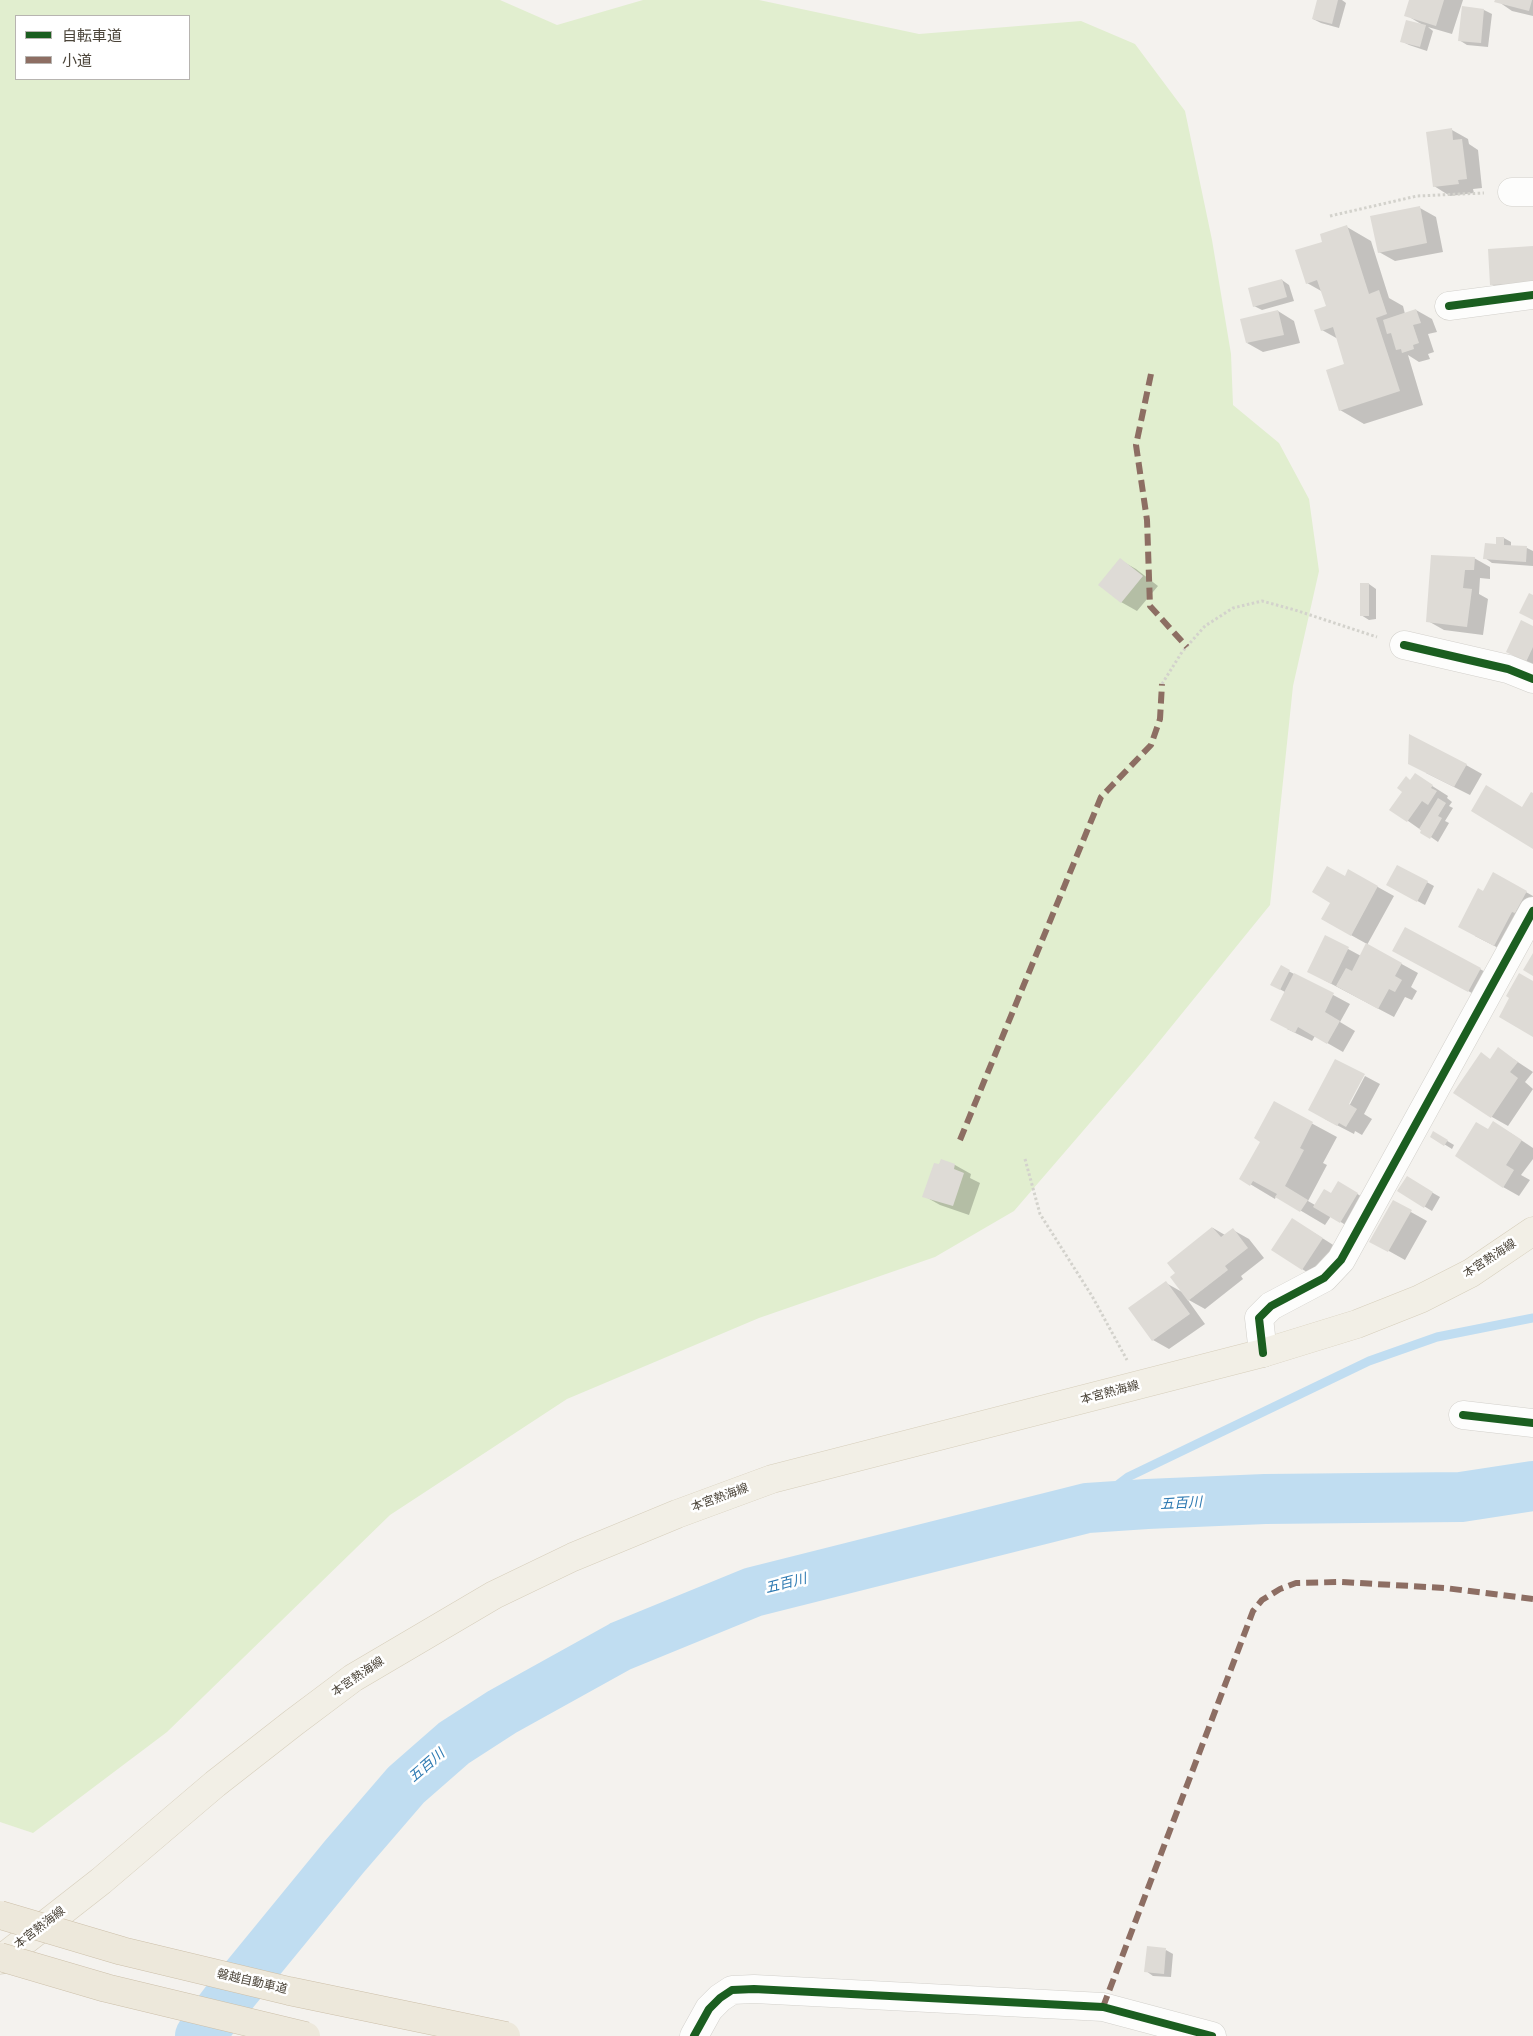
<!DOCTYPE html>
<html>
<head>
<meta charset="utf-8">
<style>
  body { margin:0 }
  #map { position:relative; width:1533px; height:2036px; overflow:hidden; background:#f4f2ee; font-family:Signika,"Noto Sans JP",sans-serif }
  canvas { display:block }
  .legend { position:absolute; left:15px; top:15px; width:175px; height:65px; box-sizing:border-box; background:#fff; border:1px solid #b7b4b0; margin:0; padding:6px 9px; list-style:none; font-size:15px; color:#4b4439 }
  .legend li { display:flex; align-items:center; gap:10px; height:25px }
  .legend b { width:25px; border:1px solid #b7b4b0 }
</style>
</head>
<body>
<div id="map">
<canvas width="1533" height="2036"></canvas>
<ul class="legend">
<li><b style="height:6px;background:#1b5e20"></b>自転車道</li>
<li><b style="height:6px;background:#8d6e63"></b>小道</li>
</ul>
</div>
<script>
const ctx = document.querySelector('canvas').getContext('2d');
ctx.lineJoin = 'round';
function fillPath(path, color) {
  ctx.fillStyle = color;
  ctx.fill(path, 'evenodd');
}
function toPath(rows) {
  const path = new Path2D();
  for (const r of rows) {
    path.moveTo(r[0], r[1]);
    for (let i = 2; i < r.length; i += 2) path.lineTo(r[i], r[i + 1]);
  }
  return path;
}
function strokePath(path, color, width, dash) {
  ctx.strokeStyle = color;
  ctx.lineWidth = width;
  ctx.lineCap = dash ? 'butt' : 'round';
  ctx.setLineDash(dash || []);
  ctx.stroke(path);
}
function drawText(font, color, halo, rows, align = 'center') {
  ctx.font = font + ' Signika,"Noto Sans JP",sans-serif';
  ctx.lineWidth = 5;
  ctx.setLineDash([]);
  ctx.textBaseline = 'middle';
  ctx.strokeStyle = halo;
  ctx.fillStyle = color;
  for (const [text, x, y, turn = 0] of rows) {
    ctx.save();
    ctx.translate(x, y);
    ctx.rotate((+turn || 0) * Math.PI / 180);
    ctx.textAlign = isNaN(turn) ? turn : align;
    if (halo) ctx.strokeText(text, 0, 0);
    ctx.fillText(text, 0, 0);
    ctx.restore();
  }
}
const green = toPath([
  [0,0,500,0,557,25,643,0,759,0,919,34,1081,21,1135,44,1185,111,1212,240,1231,354,1233,405,1279,443,1309,499,1319,571,1293,686,1270,905,1145,1059,1014,1211,935,1257,759,1318,567,1399,390,1515,167,1732,33,1833,0,1822],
  [16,16,189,16,189,79,16,79]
]);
const shadow = toPath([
  [1318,0,1342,0,1346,3,1339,28,1321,23,1313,19],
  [1411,0,1463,0,1452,34,1428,27,1433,31,1427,51,1409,45,1401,41,1421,24,1406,15],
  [1496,0,1533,0,1533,16,1512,11],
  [1463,7,1484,10,1492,14,1488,47,1467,45,1459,40],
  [1452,130,1468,139,1469,144,1478,150,1482,188,1473,189,1474,193,1450,196,1434,186],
  [1420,208,1436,217,1443,252,1395,261,1379,252],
  [1347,227,1371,241,1389,298,1403,306,1405,314,1416,310,1432,319,1437,332,1428,334,1434,352,1428,354,1430,359,1419,362,1408,355,1423,405,1364,424,1340,410,1346,365,1338,339,1322,330,1327,307,1323,292,1307,283,1324,242],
  [1533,248,1508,294,1491,284],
  [1282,280,1289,285,1294,301,1262,310,1254,306],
  [1278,311,1294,321,1300,343,1263,352,1247,343],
  [1504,538,1511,542,1511,547,1527,548,1533,551,1533,566,1492,563,1485,558],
  [1432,556,1474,558,1490,567,1490,579,1480,578,1479,594,1488,599,1483,635,1444,630,1428,621],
  [1120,560,1136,569,1158,586,1137,611,1121,602],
  [1369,584,1376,589,1376,619,1369,620,1361,615],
  [1533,628,1533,665,1515,656],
  [1466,765,1482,774,1470,795,1426,773],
  [1415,775,1448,796,1447,798,1452,802,1449,806,1453,808,1445,821,1449,823,1438,842,1391,809],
  [1397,866,1434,886,1425,905,1395,889],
  [1349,871,1394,896,1367,945,1418,973,1411,987,1417,991,1412,1000,1405,997,1394,1017,1324,980,1326,937,1361,956,1367,944,1322,919],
  [1494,874,1533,896,1533,918,1510,954,1475,936,1483,892],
  [1410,960,1480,969,1496,978,1485,1000],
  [1281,967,1350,1004,1340,1022,1355,1031,1343,1052,1315,1036,1312,1041,1287,1029,1285,992,1272,985],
  [1498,1049,1533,1072,1525,1082,1533,1089,1508,1126,1492,1117,1491,1060],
  [1365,1076,1380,1084,1364,1114,1372,1119,1362,1135,1355,1131,1354,1134,1325,1119,1344,1109,1347,1110],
  [1274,1103,1337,1137,1323,1163,1327,1165,1308,1201,1315,1205,1331,1195,1338,1183,1373,1203,1357,1232,1331,1216,1325,1225,1276,1196,1275,1199,1240,1178,1262,1142],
  [1489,1130,1509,1132,1533,1148,1533,1159,1521,1175,1530,1180,1519,1196,1503,1187],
  [1434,1133,1454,1145,1452,1149,1431,1136],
  [941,1161,955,1165,971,1174,970,1178,980,1183,969,1215,940,1205,924,1196],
  [1407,1178,1440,1197,1432,1211,1399,1191],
  [1393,1202,1427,1221,1405,1260,1371,1241],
  [1213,1228,1225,1235,1233,1230,1249,1239,1264,1258,1241,1276,1243,1279,1205,1309,1187,1299,1205,1324,1169,1349,1153,1340,1166,1283,1182,1292],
  [1308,1229,1338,1248,1318,1279,1302,1269],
  [1166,1950,1173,1954,1171,1977,1153,1976,1146,1971]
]);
const stream = toPath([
  [1087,1508,1128,1477,1369,1361,1437,1337,1533,1318]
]);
const river = toPath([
  [200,2036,227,2000,344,1857,406,1785,454,1743,502,1712,621,1646,753,1592,1087,1508,1147,1504,1265,1499,1461,1497,1533,1486]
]);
const building = toPath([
  [1317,0,1338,0,1332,24,1312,19],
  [1409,0,1444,0,1436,26,1404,16],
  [1495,0,1532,0,1529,11,1494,2],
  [1462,6,1484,9,1481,43,1458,41],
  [1406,20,1426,25,1420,47,1400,42],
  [1452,128,1453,140,1462,139,1467,179,1458,180,1459,184,1433,187,1426,132],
  [1420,206,1427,243,1378,253,1370,216],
  [1347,225,1369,294,1379,290,1387,314,1376,318,1400,391,1339,411,1326,370,1344,364,1333,327,1321,331,1314,310,1326,306,1317,280,1306,284,1295,250,1322,242,1320,234],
  [1533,246,1533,283,1490,285,1488,249],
  [1282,279,1287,297,1253,307,1248,288],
  [1416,309,1421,323,1413,325,1419,343,1413,345,1414,349,1402,353,1401,349,1396,350,1391,333,1387,334,1383,320],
  [1278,310,1284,335,1246,343,1240,319],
  [1496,537,1504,537,1504,545,1527,546,1526,562,1483,559,1485,543,1496,544],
  [1431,555,1475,557,1474,570,1465,570,1463,588,1472,589,1467,627,1426,622],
  [1120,558,1143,576,1121,603,1098,585],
  [1360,583,1369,583,1369,616,1360,616],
  [1529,593,1533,595,1533,620,1519,613],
  [1521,620,1533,626,1533,647,1526,662,1506,652],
  [1409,734,1467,764,1454,787,1408,764],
  [1415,773,1433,785,1431,788,1437,791,1428,805,1422,801,1407,822,1389,810,1402,792,1397,788,1406,776,1410,780],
  [1486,785,1522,807,1531,792,1533,793,1533,849,1471,811],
  [1438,798,1446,803,1438,816,1442,818,1430,839,1420,833,1421,830,1419,829],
  [1397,865,1428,881,1417,902,1386,885],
  [1327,866,1345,876,1348,869,1378,886,1351,936,1321,919,1330,903,1312,892],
  [1493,872,1527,891,1515,913,1512,912,1494,946,1458,927,1478,888,1483,891],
  [1405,927,1481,968,1468,992,1392,951],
  [1325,935,1349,947,1331,984,1307,972],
  [1366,943,1402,963,1395,976,1402,980,1395,992,1389,989,1378,1009,1336,986,1346,968,1352,971],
  [1533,953,1533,976,1523,970],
  [1281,965,1290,970,1280,990,1270,985],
  [1294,973,1334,993,1325,1012,1340,1021,1327,1044,1298,1027,1295,1033,1270,1020],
  [1519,973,1533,981,1533,1037,1499,1017,1509,998,1506,996],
  [1498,1047,1518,1062,1510,1072,1518,1078,1491,1118,1453,1093,1481,1052,1490,1059],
  [1335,1059,1365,1074,1349,1104,1357,1109,1346,1127,1339,1123,1337,1126,1308,1110],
  [1274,1101,1313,1122,1300,1148,1304,1150,1285,1186,1308,1200,1300,1212,1275,1197,1277,1194,1253,1181,1250,1186,1239,1179,1260,1142,1254,1138],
  [1493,1121,1522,1140,1506,1165,1514,1170,1503,1188,1455,1156,1476,1122,1488,1129],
  [1433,1131,1448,1140,1444,1146,1430,1137],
  [941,1159,955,1164,954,1169,964,1173,953,1206,922,1197,934,1163,939,1164],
  [1407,1176,1433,1192,1424,1208,1397,1191],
  [1338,1181,1358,1193,1340,1223,1313,1207,1324,1189,1331,1193],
  [1393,1200,1412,1210,1388,1252,1369,1242],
  [1292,1218,1323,1238,1302,1270,1271,1250],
  [1212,1227,1221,1237,1233,1228,1248,1248,1225,1266,1228,1270,1188,1301,1170,1277,1175,1273,1167,1263],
  [1166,1281,1190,1314,1152,1341,1128,1308],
  [1147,1946,1166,1948,1164,1974,1144,1972]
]);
const path = toPath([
  [1330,216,1417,196,1484,193],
  [1162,684,1182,652,1205,626,1233,608,1262,601,1295,610,1377,637],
  [1025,1159,1040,1214,1092,1296,1127,1360]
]);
const street = toPath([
  [1512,192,1533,192],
  [1449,306,1533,295],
  [1404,645,1508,669,1533,679],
  [1263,1353,1259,1318,1271,1306,1324,1278,1341,1260,1533,911],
  [1463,1415,1533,1423],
  [694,2036,709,2009,720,1998,732,1990,754,1989,1103,2007,1212,2036]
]);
const primary = toPath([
  [0,1960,101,1881,215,1784,293,1723,353,1678,494,1595,573,1557,677,1514,772,1479,1263,1353,1357,1324,1420,1299,1471,1273,1533,1231]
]);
const highwayBridge = toPath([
  [0,1915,122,1951,289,1991,506,2036],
  [0,1957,106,1988,306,2036]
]);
const quiet = toPath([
  [1151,374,1136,445,1147,520,1150,606,1187,647],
  [960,1140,1101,797,1151,745,1160,719,1162,684],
  [1103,2007,1253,1611,1262,1600,1280,1589,1296,1583,1341,1582,1445,1588,1533,1599]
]);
const cycleway = toPath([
  [1449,306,1533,295],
  [1404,645,1508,669,1533,679],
  [1263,1353,1259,1318,1271,1306,1324,1278,1341,1260,1533,911],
  [1463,1415,1533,1423],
  [694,2036,709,2009,720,1998,732,1990,754,1989,1103,2007,1212,2036]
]);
const streetNames = [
  ["本宮熱海線",1490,1259,-33],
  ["本宮熱海線",1110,1393,-15],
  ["本宮熱海線",720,1498,-20],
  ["本宮熱海線",358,1677,-34],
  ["本宮熱海線",40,1928,-38],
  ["磐越自動車道",252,1982,13]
];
const waterNames = [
  ["五百川",1181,1504,-3],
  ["五百川",786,1584,-14],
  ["五百川",427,1766,-41]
];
fillPath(green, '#e1eecf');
fillPath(shadow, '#0003');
strokePath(stream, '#c0ddf1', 9);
strokePath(river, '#c0ddf1', 50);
fillPath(building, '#dedbd6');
strokePath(street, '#d2d0cb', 29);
strokePath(primary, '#d6cebb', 29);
strokePath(path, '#d3d2cc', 3, [2.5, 2.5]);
strokePath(street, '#fdfdfc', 28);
strokePath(primary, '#f2efe6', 28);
strokePath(highwayBridge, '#ccbfa9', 29, []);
strokePath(highwayBridge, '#ede8db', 28);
strokePath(quiet, '#8d6e63', 6, [12, 6]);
strokePath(cycleway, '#1b5e20', 8);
drawText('12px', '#4b4439', '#fff', streetNames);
drawText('italic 14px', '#2e7ab2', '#fff', waterNames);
</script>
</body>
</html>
